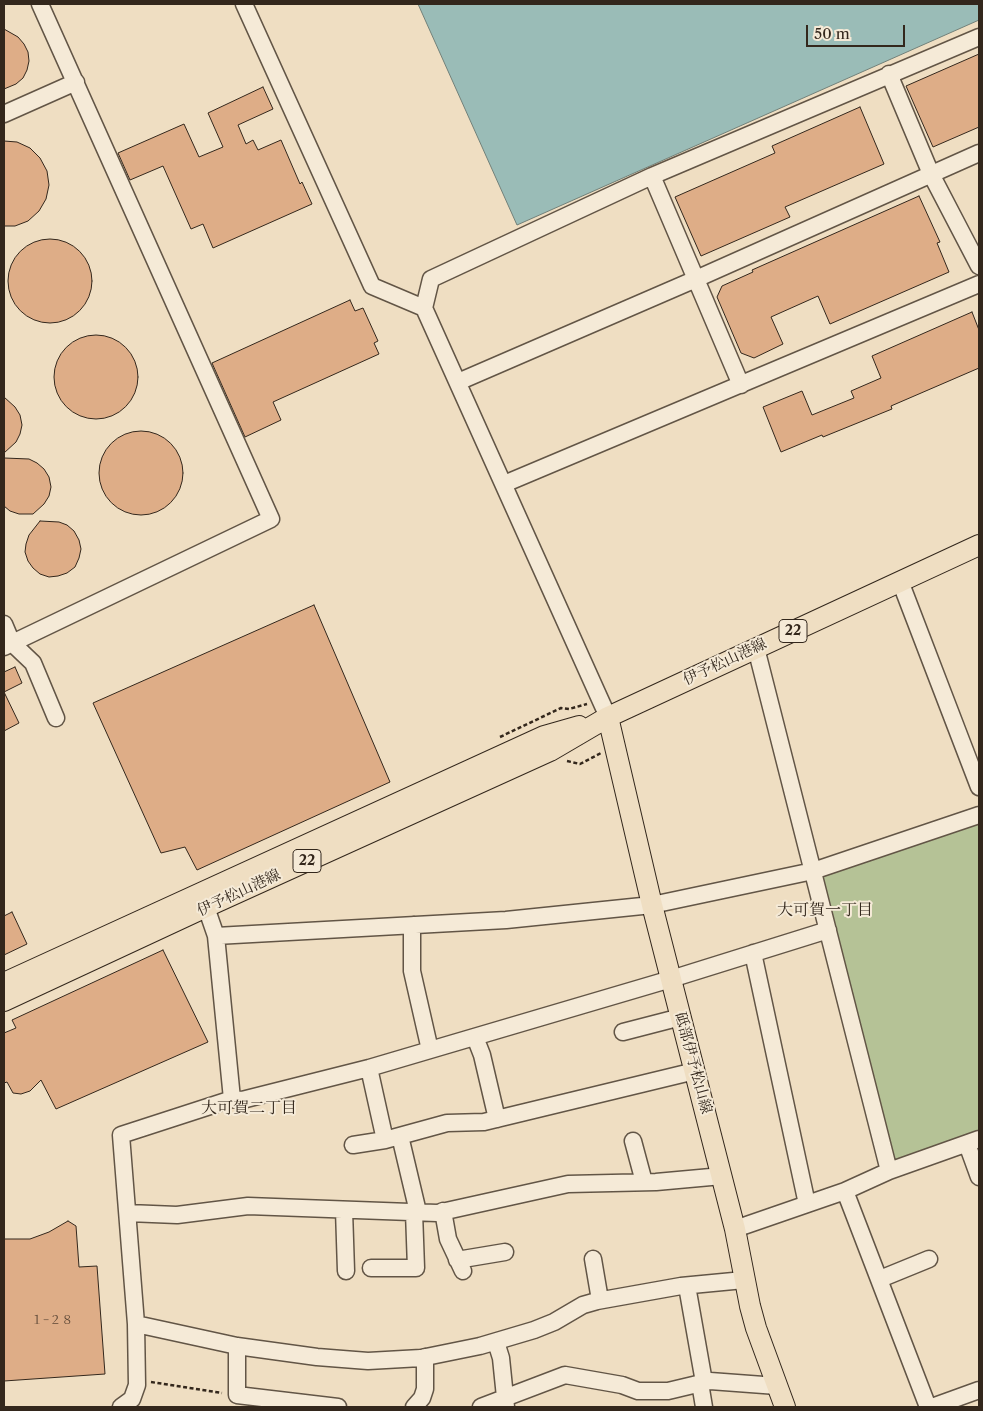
<!DOCTYPE html>
<html>
<head>
<meta charset="utf-8">
<style>
  body { margin:0 }
  #map { position:relative; width:983px; height:1411px; overflow:hidden; background:#efdec2; font-family:"Libre Caslon Text",serif }
  canvas { display:block }
  .frame { position:absolute; inset:0; border:5px solid #33271c; pointer-events:none }
  .scale { position:absolute; left:806px; top:25px; width:99px; height:22px; box-sizing:border-box; border:2px solid #33271c; border-top:0; padding-left:6px; font-size:15px; line-height:18px; white-space:nowrap; color:#33271c; -webkit-text-stroke:4px #f5ead7; paint-order:stroke }
</style>
</head>
<body>
<div id="map">
<canvas width="983" height="1411"></canvas>
<div class="frame"></div>
<div class="scale">50 m</div>
</div>
<script>
const ctx = document.querySelector('canvas').getContext('2d');
ctx.lineJoin = 'round';
function fillPath(path, color) {
  ctx.fillStyle = color;
  ctx.fill(path, 'evenodd');
}
function toPath(rows) {
  const path = new Path2D();
  for (const r of rows) {
    if (r.length === 3) {
      path.moveTo(r[0] + r[2], r[1]);
      path.arc(r[0], r[1], r[2], 0, 2 * Math.PI);
      continue;
    }
    path.moveTo(r[0], r[1]);
    for (let i = 2; i < r.length; i += 2) path.lineTo(r[i], r[i + 1]);
  }
  return path;
}
function strokePath(path, color, width, dash) {
  ctx.strokeStyle = color;
  ctx.lineWidth = width;
  ctx.lineCap = dash ? 'butt' : 'round';
  ctx.setLineDash(dash || []);
  ctx.stroke(path);
}
function drawText(font, color, halo, rows, align = 'center') {
  ctx.font = font + ' "Libre Caslon Text","Noto Serif JP",serif';
  ctx.lineWidth = 4;
  ctx.setLineDash([]);
  ctx.textBaseline = 'middle';
  ctx.strokeStyle = halo;
  ctx.fillStyle = color;
  for (const [text, x, y, turn = 0] of rows) {
    ctx.save();
    ctx.translate(x, y);
    ctx.rotate((+turn || 0) * Math.PI / 180);
    ctx.textAlign = isNaN(turn) ? turn : align;
    if (halo) ctx.strokeText(text, 0, 0);
    ctx.fillText(text, 0, 0);
    ctx.restore();
  }
}
const green = toPath([
  [979,819,979,1133,892,1166,817,874]
]);
const water = toPath([
  [418,4,979,4,979,20,517,225,418,4]
]);
const building = toPath([
  [4,29,18,37,24,44,28,52,29,61,27,70,23,78,16,84,4,89,4,29],
  [979,54,979,127,933,147,906,86,979,54],
  [263,87,273,109,238,125,246,144,253,140,258,150,281,140,300,184,302,182,312,204,213,248,203,224,191,229,163,166,130,180,118,153,184,124,199,157,223,147,208,113,263,87],
  [860,107,884,164,785,207,790,217,701,256,675,197,775,153,772,146,860,107],
  [4,141,17,142,30,148,40,158,47,171,49,185,46,199,39,211,28,221,15,226,4,226,4,141],
  [919,196,940,242,937,243,949,272,830,324,818,296,771,317,783,344,754,358,741,353,717,297,722,286,753,272,752,270,919,196],
  [50,281,42],
  [350,300,355,311,363,308,378,341,374,343,379,354,273,402,281,420,245,437,212,363,350,300],
  [972,312,979,330,979,368,891,406,892,409,823,437,822,435,781,452,763,407,802,391,812,415,854,398,851,391,881,378,872,356,972,312],
  [96,377,42],
  [4,397,15,407,20,415,22,425,20,434,16,442,4,453,4,397],
  [141,473,42],
  [4,458,29,459,37,463,44,469,49,477,51,487,49,496,44,504,33,514,19,514,10,511,4,506,4,458],
  [40,521,59,522,67,525,74,531,79,540,81,549,79,558,75,567,67,573,58,576,49,577,40,574,33,568,28,561,25,552,26,544,29,535,40,521],
  [314,605,390,782,197,870,185,847,161,853,93,703,314,605],
  [15,667,22,683,4,692,4,672,15,667],
  [4,692,19,723,4,731,4,692],
  [12,912,27,944,4,955,4,916,12,912],
  [163,950,208,1042,56,1109,41,1080,30,1091,21,1094,13,1093,7,1082,4,1083,4,1033,16,1028,12,1020,163,950],
  [68,1221,76,1226,79,1267,97,1266,105,1374,4,1381,4,1239,30,1239,49,1232,68,1221]
]);
const path = toPath([
  [500,737,561,708,569,709,587,704],
  [567,761,580,764,601,753],
  [151,1382,222,1393]
]);
const minor = toPath([
  [244,4,372,286,424,308,608,717],
  [889,74,931,174,979,266],
  [4,114,76,82],
  [652,176,741,385],
  [424,308,431,279,652,176,979,37],
  [458,382,696,279,979,153],
  [504,484,979,284],
  [900,581,979,787],
  [4,624,12,643,33,663,56,718],
  [4,647,271,519,40,4],
  [756,648,889,1171],
  [414,925,412,931,412,971,430,1050],
  [216,936,506,920,652,905,813,871,979,815],
  [753,953,807,1204],
  [623,1032,681,1017],
  [475,1037,482,1055,497,1119],
  [369,1068,385,1140],
  [232,1099,242,1100,369,1068,671,979,828,930],
  [400,1136,418,1212],
  [633,1141,644,1182],
  [967,1144,979,1177],
  [353,1145,385,1140,447,1123,484,1122,695,1071],
  [845,1191,928,1407],
  [344,1210,346,1271],
  [443,1211,448,1239,463,1271],
  [128,1213,177,1215,248,1206,437,1213,568,1184,656,1182,722,1176],
  [735,1229,845,1191,889,1171,979,1139],
  [593,1259,600,1300],
  [457,1260,505,1252],
  [371,1268,416,1268,414,1212],
  [880,1279,929,1259],
  [687,1286,704,1382],
  [136,1324,237,1346,317,1357,368,1361,421,1358,480,1346,534,1330,554,1322,583,1305,597,1301,681,1286,744,1280],
  [496,1342,501,1358,506,1407],
  [237,1346,237,1395,338,1407],
  [700,1383,704,1407],
  [121,1407,132,1399,137,1385,136,1324,121,1135,232,1099,216,936,206,907],
  [414,1407,422,1398,425,1389,425,1357],
  [481,1407,565,1375,622,1385,638,1391,668,1391,710,1381,777,1386],
  [932,1407,979,1390]
]);
const major = toPath([
  [608,717,652,905,735,1229,750,1306,756,1328,785,1407],
  [4,983,544,736,579,726],
  [4,1001,206,907,550,751,608,717,979,545]
]);
const numberNames = [
  ["１−２８",52,1321]
];
const shields = [
  [793,631,28],
  [307,861,28]
];
const shieldNames = [
  ["22",793,631],
  ["22",307,861]
];
const streetNames = [
  ["伊予松山港線",725,662,-25],
  ["伊予松山港線",239,893,-25],
  ["砥部伊予松山線",693,1063,75]
];
const neighbourhoodNames = [
  ["大可賀一丁目",825,910],
  ["大可賀二丁目",249,1108]
];
fillPath(green, '#b5c296');
fillPath(water, '#9abcb7');
strokePath(water, '#718079', 1);
fillPath(building, '#dead87');
strokePath(building, '#33271c', 1);
strokePath(minor, '#625546', 19);
strokePath(major, '#33271c', 22);
strokePath(path, '#33271c', 2.5, [4, 2.5]);
strokePath(minor, '#f5ead7', 16);
strokePath(major, '#efdec2', 20);
drawText('12px', '#5e4837', null, numberNames);
for (const [x, y, w] of shields) {
  const box = new Path2D();
  box.roundRect(x - w / 2, y - 11.5, w, 23, 4);
  ctx.fillStyle = '#f5ead7';
  ctx.fill(box);
  strokePath(box, '#33271c', 1);
}
drawText('bold 14px', '#33271c', null, shieldNames);
drawText('15px', '#33271c', '#f5ead7', streetNames);
drawText('16px', '#33271c', '#f5ead7', neighbourhoodNames);
</script>
</body>
</html>
